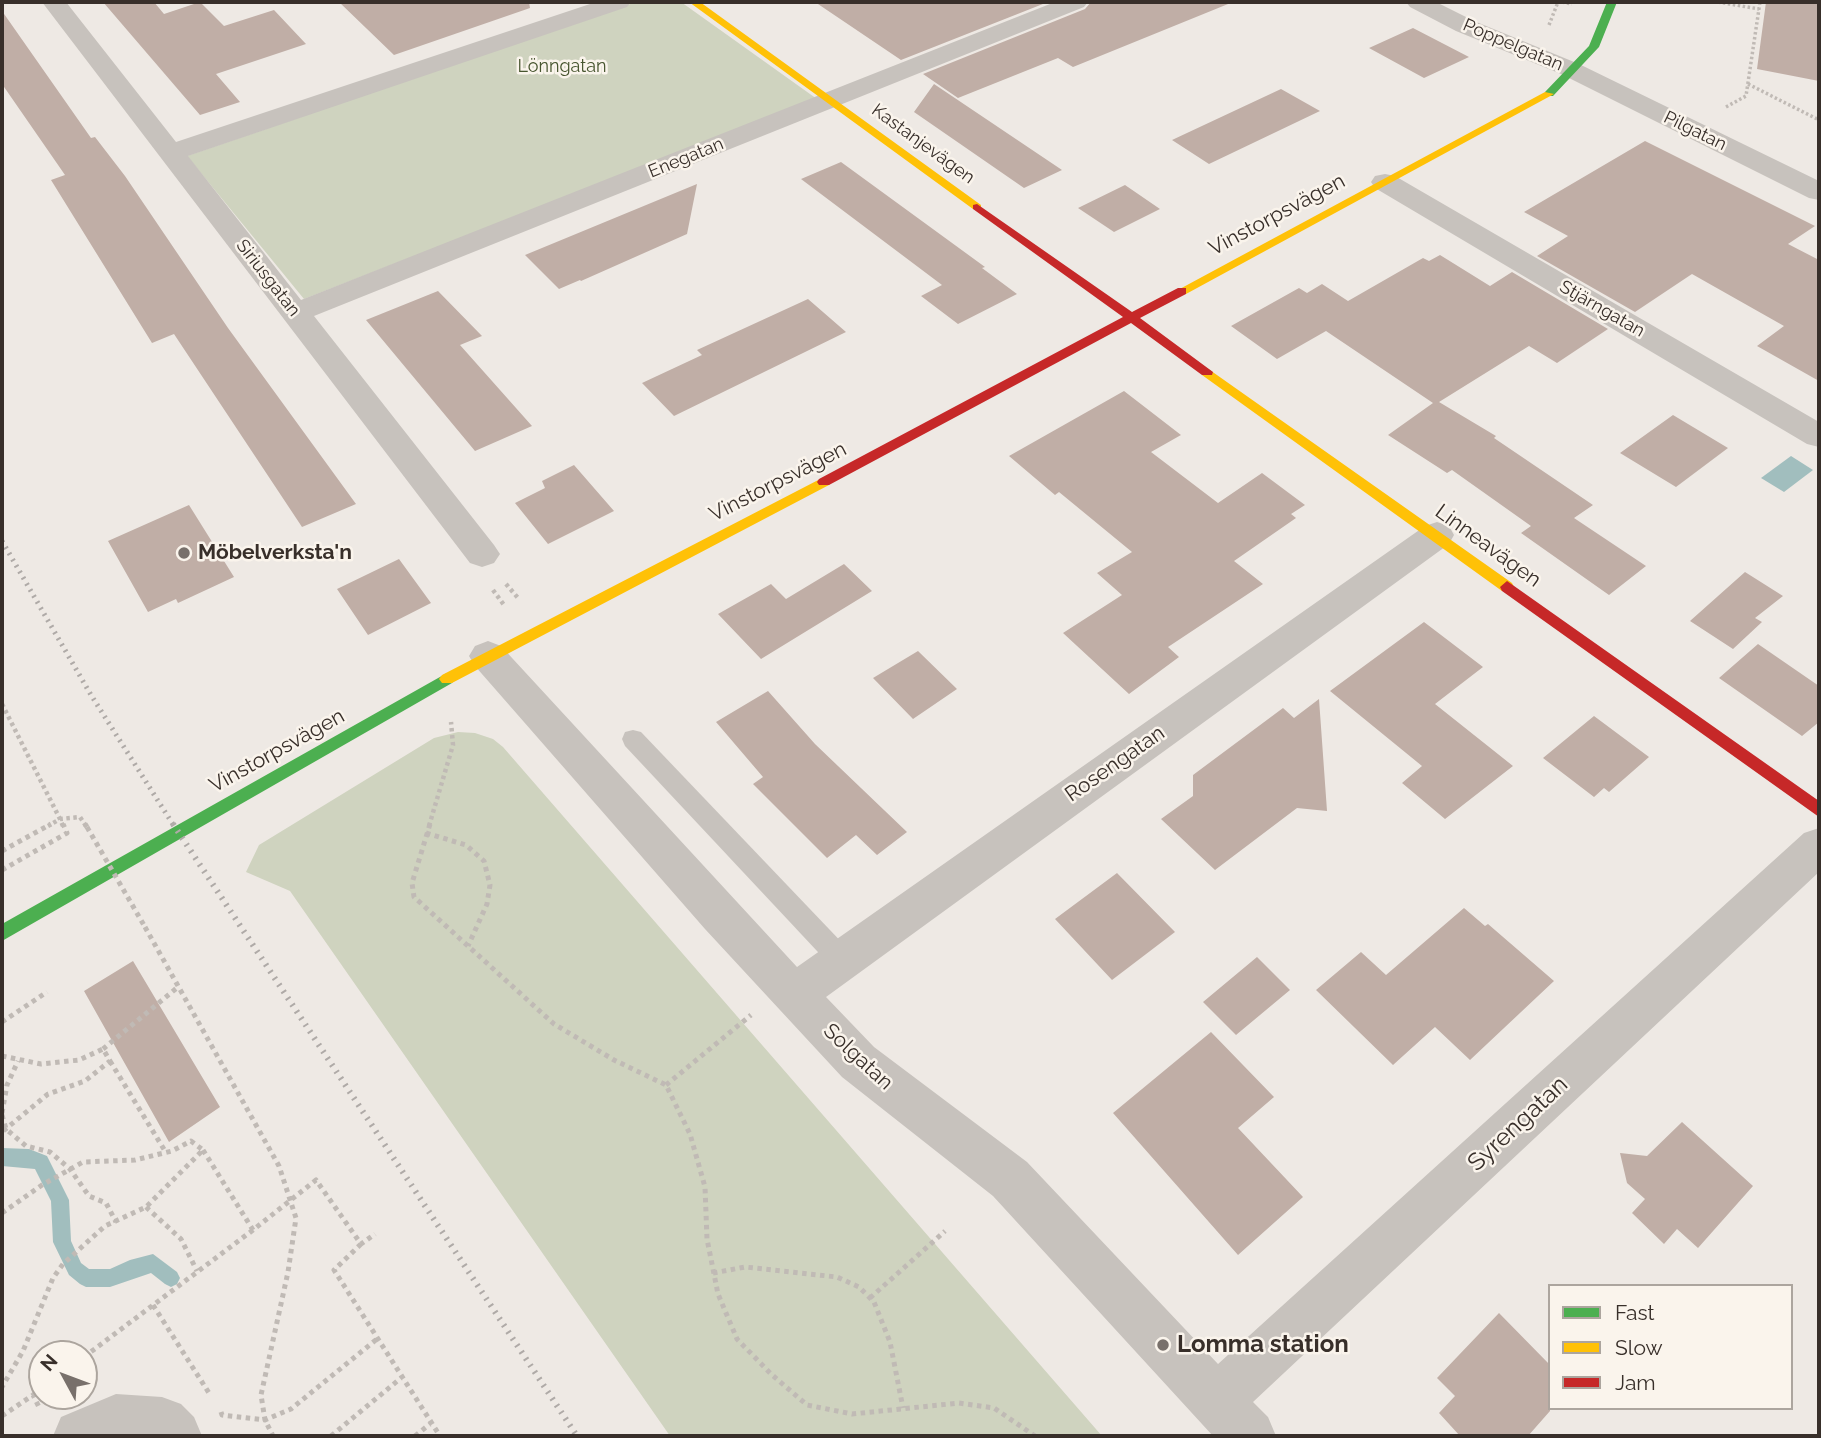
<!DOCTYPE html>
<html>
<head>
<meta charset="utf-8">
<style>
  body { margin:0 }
  #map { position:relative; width:1821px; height:1438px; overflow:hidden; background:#eee9e4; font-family:Raleway,sans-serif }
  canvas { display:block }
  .frame { position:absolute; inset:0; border:4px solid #382f2a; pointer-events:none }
  .legend { position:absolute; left:1548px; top:1284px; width:245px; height:126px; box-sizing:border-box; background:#faf4ec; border:2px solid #aca59e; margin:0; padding:9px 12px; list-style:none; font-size:21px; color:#382f2a }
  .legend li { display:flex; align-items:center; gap:14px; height:35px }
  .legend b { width:35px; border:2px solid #aca59e }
  .north { position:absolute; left:28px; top:1340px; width:70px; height:70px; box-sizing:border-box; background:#faf4ec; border:2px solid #aca59e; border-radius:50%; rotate:311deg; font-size:19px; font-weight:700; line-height:28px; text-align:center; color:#382f2a }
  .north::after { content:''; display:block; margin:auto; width:24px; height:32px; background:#78706b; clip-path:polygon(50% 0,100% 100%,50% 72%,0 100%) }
</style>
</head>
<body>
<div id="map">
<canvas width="1821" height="1438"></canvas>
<div class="frame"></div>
<ul class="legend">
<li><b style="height:9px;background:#4caf50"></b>Fast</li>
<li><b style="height:9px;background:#ffc107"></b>Slow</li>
<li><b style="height:9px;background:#c62828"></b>Jam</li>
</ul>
<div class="north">N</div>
</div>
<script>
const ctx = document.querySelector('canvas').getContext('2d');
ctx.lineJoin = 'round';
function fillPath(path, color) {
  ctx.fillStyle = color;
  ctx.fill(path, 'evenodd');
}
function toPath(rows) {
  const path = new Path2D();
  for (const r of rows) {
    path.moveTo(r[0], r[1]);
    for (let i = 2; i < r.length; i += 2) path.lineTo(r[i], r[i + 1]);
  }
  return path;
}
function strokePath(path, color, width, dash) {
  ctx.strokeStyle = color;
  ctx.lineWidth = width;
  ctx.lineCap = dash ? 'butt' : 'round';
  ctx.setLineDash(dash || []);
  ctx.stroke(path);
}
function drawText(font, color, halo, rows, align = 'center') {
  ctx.font = font + ' Raleway,sans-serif';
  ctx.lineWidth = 5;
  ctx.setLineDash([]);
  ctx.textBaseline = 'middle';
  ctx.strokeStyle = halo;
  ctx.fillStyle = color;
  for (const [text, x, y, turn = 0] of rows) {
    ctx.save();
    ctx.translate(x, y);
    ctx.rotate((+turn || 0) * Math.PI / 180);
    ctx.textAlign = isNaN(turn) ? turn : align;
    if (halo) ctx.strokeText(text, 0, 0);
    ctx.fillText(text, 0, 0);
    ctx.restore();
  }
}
const green = toPath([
  [636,2,681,2,817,99,304,299,187,156],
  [458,732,475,733,493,739,503,747,1102,1436,670,1436,290,891,246,872,259,845,434,738]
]);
const water = toPath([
  [1791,456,1813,470,1784,492,1761,478]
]);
const stream = toPath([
  [2,1148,29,1149,47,1156,69,1200,71,1241,81,1263,89,1269,110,1269,130,1260,153,1254,177,1272,180,1278,177,1284,171,1287,165,1284,151,1273,110,1287,86,1287,80,1284,69,1275,53,1242,51,1201,35,1169,2,1166,2,1148]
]);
const building = toPath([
  [103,2,154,2,164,14,200,2,224,26,274,10,306,44,216,74,240,102,200,115],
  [339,2,529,2,530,8,394,55],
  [815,2,1048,2,901,60],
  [1091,2,1233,2,1073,67,1058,58,958,98,923,74,1085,9],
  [1766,2,1819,2,1819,81,1757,69],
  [2,11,91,138,95,137,125,176,228,328,356,504,302,527,174,334,152,343,51,180,65,175,2,84],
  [1413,28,1469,57,1424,78,1369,48],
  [934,84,1062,170,1024,188,914,112],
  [1281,89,1320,111,1209,164,1172,140],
  [1645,141,1815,226,1788,244,1819,260,1819,381,1757,346,1784,326,1692,274,1635,312,1537,256,1568,236,1524,212],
  [841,162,985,267,982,268,1017,294,958,324,921,296,942,285,801,179],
  [697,184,687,234,581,281,580,280,559,289,525,255],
  [1125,185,1160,209,1114,232,1078,208],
  [1440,255,1490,286,1512,272,1608,329,1557,363,1529,346,1439,402,1496,436,1494,438,1593,505,1574,518,1646,566,1609,595,1521,533,1531,526,1452,470,1447,473,1388,435,1433,403,1326,331,1277,359,1231,326,1299,288,1307,293,1322,284,1348,301,1423,258,1429,261],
  [438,291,482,336,460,345,532,426,475,451,366,320],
  [808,299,846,332,674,416,642,383,702,355,697,350],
  [1124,391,1181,435,1151,452,1218,503,1262,473,1305,505,1291,514,1296,518,1234,561,1263,584,1168,647,1179,657,1129,694,1063,633,1122,595,1097,573,1132,552,1059,492,1055,495,1009,456],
  [1673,415,1728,448,1676,487,1620,453],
  [574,465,614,511,548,544,515,503,545,488,542,481],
  [189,505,234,577,178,603,176,599,148,612,108,541],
  [399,559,431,603,368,635,337,589],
  [844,564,872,591,761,659,718,614,771,584,786,599],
  [1745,572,1783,596,1755,618,1762,622,1733,649,1690,621],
  [1424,622,1483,667,1435,704,1513,766,1445,819,1402,783,1422,766,1330,691],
  [1758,644,1819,686,1819,722,1802,736,1719,678],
  [918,651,957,689,913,719,873,678],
  [768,691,815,744,907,832,877,855,856,835,827,858,753,784,763,777,716,722],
  [1319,699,1327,811,1297,808,1215,870,1161,819,1193,796,1193,775,1283,708,1294,718],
  [1594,716,1649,757,1609,792,1604,788,1594,797,1543,758],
  [1117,873,1175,932,1112,980,1055,919],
  [1464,908,1485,926,1488,924,1554,981,1470,1060,1435,1027,1393,1065,1316,990,1361,952,1386,975],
  [1257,957,1290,990,1236,1035,1203,1002],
  [133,961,220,1107,169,1142,84,991],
  [1211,1032,1274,1097,1238,1128,1303,1197,1238,1255,1113,1113],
  [1682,1122,1753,1186,1698,1248,1677,1229,1664,1244,1632,1213,1645,1199,1627,1183,1620,1153,1647,1156],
  [1499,1313,1550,1365,1550,1411,1528,1436,1460,1436,1439,1413,1455,1396,1437,1378]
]);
const pathFar2 = toPath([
  [1562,2,1572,4],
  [1718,2,1759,9],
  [1549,25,1558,2],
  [1748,84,1819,120],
  [1726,107,1746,96,1760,2]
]);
const pathFar1 = toPath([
  [506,584,518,598],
  [493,590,504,605],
  [2,704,60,819,48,826],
  [63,826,60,819,80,817,86,826],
  [429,826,453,745,451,722]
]);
const path = toPath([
  [85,824,87,827],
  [430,824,412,883,414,897,554,1024,614,1060,666,1085,690,1134,705,1187,707,1239,718,1294,737,1339,771,1374,807,1405,852,1414,959,1403,994,1408,1035,1436],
  [426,833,466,845,484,861,490,885,487,904,468,946],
  [2,851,51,824],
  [2,870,67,833,63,824],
  [145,927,279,1166,296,1218,288,1272,261,1395,265,1420,273,1436],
  [2,1022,47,992],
  [103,1049,178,987],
  [2,1056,41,1064,79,1060,103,1049,110,1061,85,1081,48,1094,2,1132],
  [110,1061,165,1151],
  [666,1085,751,1015],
  [2,1113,7,1085,18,1061],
  [2,1115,6,1129,26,1146,50,1152,70,1169,89,1196,106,1203,116,1222],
  [203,1150,253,1230,316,1180,361,1244,375,1234],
  [146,1207,181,1239,197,1271],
  [2,1213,42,1185,83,1162,135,1160,172,1151,191,1141,203,1150,146,1207,105,1226,63,1264,53,1278,23,1351,2,1387],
  [361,1244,334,1270,440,1436],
  [713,1273,745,1267,837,1277,859,1287,874,1302,890,1342,903,1408],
  [870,1298,945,1231],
  [153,1305,209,1393],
  [84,1357,253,1230],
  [33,1395,42,1388],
  [221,1412,222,1415,265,1420,291,1409,377,1339],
  [2,1416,33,1395,39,1407],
  [331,1436,401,1378],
  [415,1436,430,1424]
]);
const lane = toPath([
  [633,730,641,732,850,951,854,959,850,967,841,971,832,967,625,746,622,739,625,732,633,730]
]);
const street = toPath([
  [42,2,66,2,176,142,596,2,631,2,627,7,188,156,301,300,1055,2,1088,2,1084,7,314,316,494,545,500,554,494,563,482,567,470,563,42,2],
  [1406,2,1436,2,1474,21,1579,64,1819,181,1819,200,1809,198,1561,74,1456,31,1410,7,1406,2],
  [1385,174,1395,176,1819,422,1819,447,1807,444,1375,188,1371,182,1375,176,1385,174],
  [1437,522,1449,526,1454,535,1449,544,826,997,874,1047,1027,1162,1218,1364,1804,833,1819,828,1819,872,1253,1402,1268,1417,1276,1436,1213,1436,993,1196,842,1077,705,929,475,666,469,656,475,646,488,641,501,646,797,967,1425,526,1437,522],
  [116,1394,162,1397,181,1404,194,1417,202,1436,53,1436,61,1417,116,1394]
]);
const fast = toPath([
  [1607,2,1617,2,1599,47,1553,96,1545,96,1545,92,1589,46,1607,2],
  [447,673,452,675,455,679,452,683,2,941,2,924,447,673]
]);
const slow = toPath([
  [689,2,700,2,981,205,981,209,973,209,689,2],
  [1545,92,1554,94,1186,294,1178,294,1176,291,1545,92],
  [1207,368,1512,583,1514,587,1512,591,1502,591,1202,375,1202,369,1207,368],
  [824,477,829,479,831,482,829,485,452,683,442,683,439,679,442,675,824,477]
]);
const jam = toPath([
  [977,204,1132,312,1178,288,1186,288,1186,294,1140,318,1213,372,1212,375,1202,375,1131,323,829,485,819,485,817,482,819,479,1123,317,973,209,973,205,977,204],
  [1507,581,1819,801,1819,817,1502,591,1500,587,1507,581]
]);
const railFar1 = toPath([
  [2,541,91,695,174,826]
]);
const rail = toPath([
  [173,824,577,1436]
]);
const pathBridge = toPath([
  [87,827,145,927]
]);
const markers = [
  [184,553,7,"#78706b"],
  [1163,1345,7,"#78706b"]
];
const farStreetnames = [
  ["Poppelgatan",1513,45,23],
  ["Pilgatan",1695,131,26],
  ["Kastanjevägen",923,144,36],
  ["Enegatan",686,158,-22],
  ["Siriusgatan",268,278,52],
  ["Stjärngatan",1602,309,30]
];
const farParknames = [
  ["Lönngatan",562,67]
];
const streetNames = [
  ["Vinstorpsvägen",1277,215,-28],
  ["Vinstorpsvägen",778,482,-27],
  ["Linneavägen",1488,546,36],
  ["Vinstorpsvägen",277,751,-29],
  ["Rosengatan",1115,764,-35],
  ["Solgatan",858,1057,43]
];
const poiNames = [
  ["Möbelverksta'n",198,553]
];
const nearStreetnames = [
  ["Syrengatan",1518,1124,-43]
];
const nearPoinames = [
  ["Lomma station",1177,1345]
];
fillPath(green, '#cfd3bf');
fillPath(water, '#a1bebe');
fillPath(stream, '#a1bebe');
fillPath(building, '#c0aea6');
strokePath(pathFar2, '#c0bab5', 3.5, [2.5, 2.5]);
strokePath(pathFar1, '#c0bab5', 4.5, [3.5, 3.5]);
strokePath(path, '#c0bab5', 5, [4.5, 4.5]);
fillPath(lane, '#c7c2bd');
fillPath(street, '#c7c2bd');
fillPath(fast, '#4caf50');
fillPath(slow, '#ffc107');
fillPath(jam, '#c62828');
strokePath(railFar1, '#afaaa7', 5, [2, 5]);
strokePath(rail, '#afaaa7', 6, [2, 6]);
strokePath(pathBridge, '#c0bab5', 5, [4.5, 4.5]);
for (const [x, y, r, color] of markers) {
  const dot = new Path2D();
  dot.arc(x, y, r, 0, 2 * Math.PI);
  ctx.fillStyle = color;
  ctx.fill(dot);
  strokePath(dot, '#faf4ec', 2.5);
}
drawText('18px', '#382f2a', '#faf4ec', farStreetnames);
drawText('18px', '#47552f', '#faf4ec', farParknames);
drawText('21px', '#382f2a', '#faf4ec', streetNames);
drawText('bold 21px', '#382f2a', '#faf4ec', poiNames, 'left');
drawText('24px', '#382f2a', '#faf4ec', nearStreetnames);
drawText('bold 24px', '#382f2a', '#faf4ec', nearPoinames, 'left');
</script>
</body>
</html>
